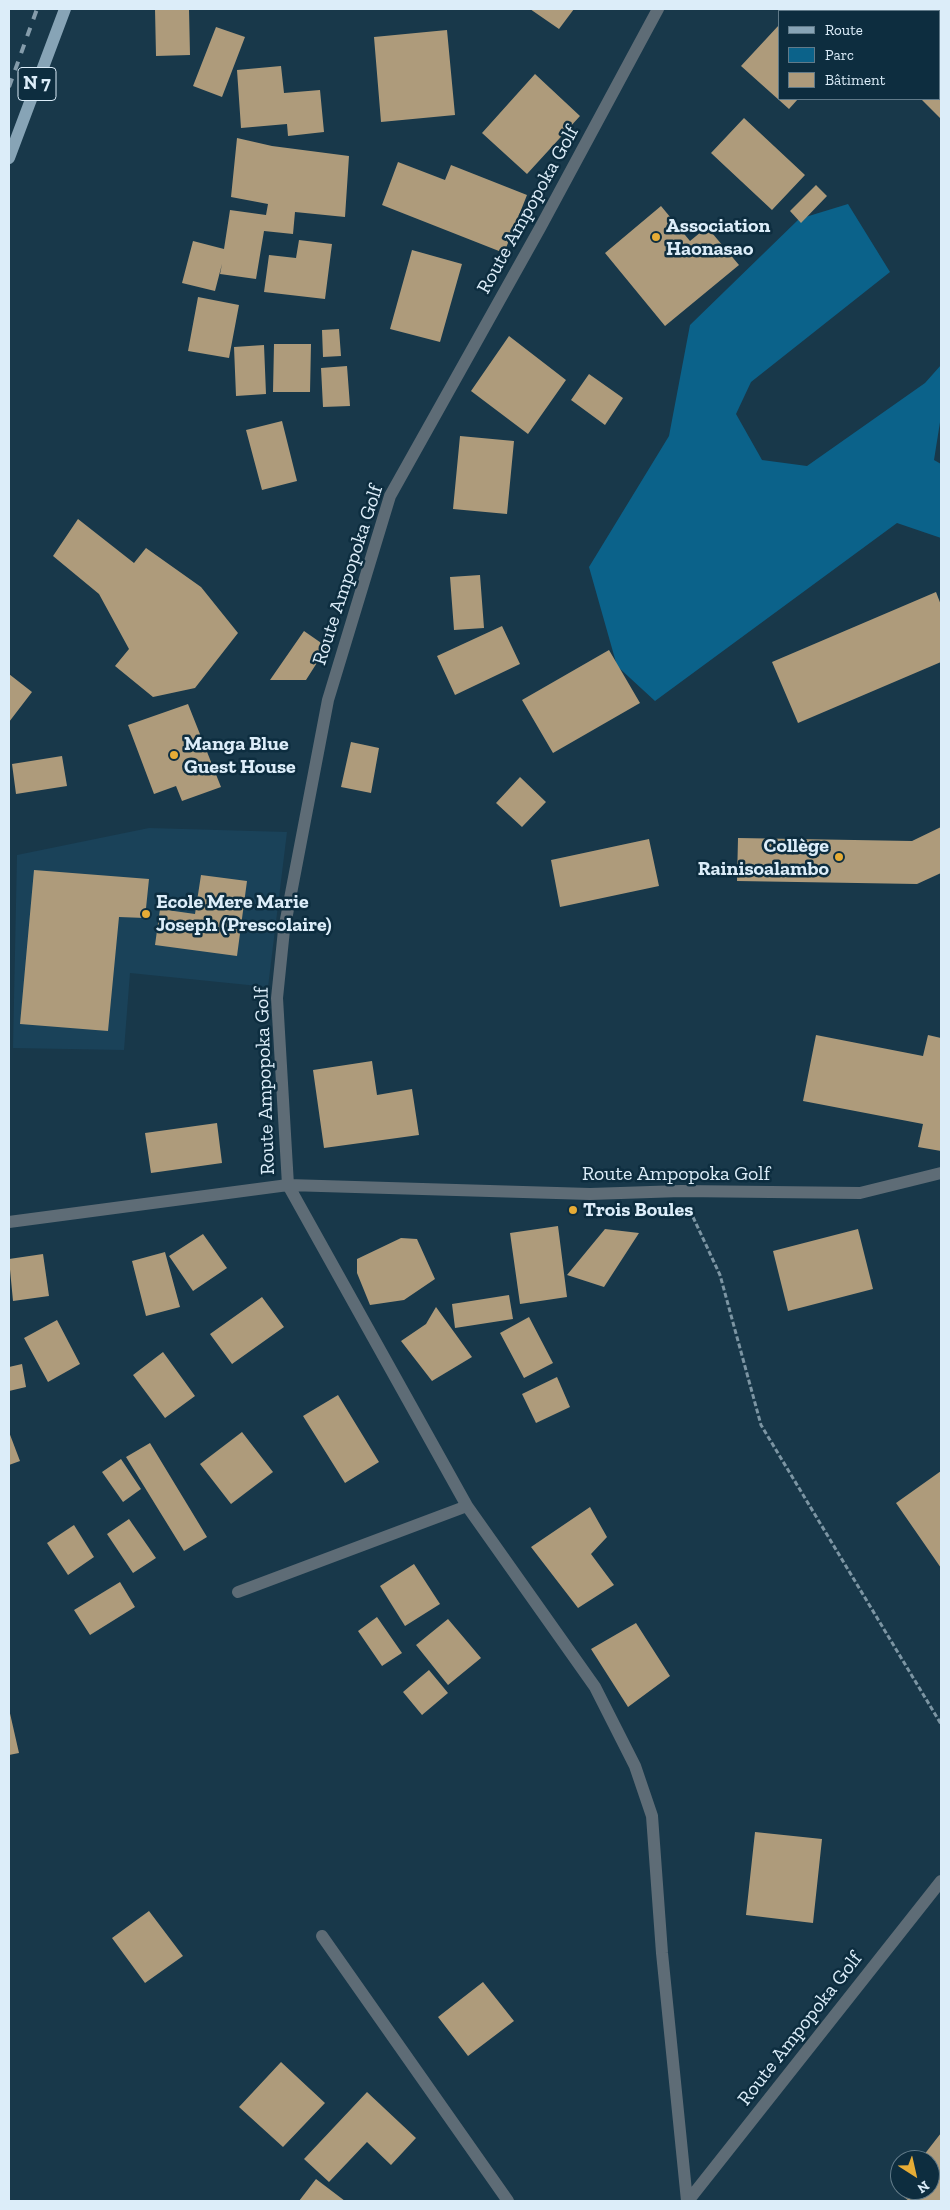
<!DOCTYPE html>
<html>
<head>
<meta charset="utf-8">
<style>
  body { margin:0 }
  #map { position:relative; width:950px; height:2210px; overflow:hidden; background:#18384a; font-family:"Zilla Slab",serif }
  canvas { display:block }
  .frame { position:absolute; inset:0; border:10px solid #dcedf9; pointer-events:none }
  .legend { position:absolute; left:778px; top:10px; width:162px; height:90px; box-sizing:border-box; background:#0d2d3f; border:1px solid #607a89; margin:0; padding:6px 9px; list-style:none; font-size:15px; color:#dcedf9 }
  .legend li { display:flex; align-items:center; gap:10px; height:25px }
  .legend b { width:25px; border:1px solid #607a89 }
  .north { position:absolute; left:890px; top:2150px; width:50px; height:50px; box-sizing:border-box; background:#0d2d3f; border:1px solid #607a89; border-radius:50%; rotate:145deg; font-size:14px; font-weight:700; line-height:20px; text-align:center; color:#dcedf9 }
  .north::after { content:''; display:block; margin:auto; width:18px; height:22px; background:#e6ac36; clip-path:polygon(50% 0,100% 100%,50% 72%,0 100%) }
</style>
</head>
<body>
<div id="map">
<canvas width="950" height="2210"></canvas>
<div class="frame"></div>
<ul class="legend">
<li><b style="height:6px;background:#87a4b6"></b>Route</li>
<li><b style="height:14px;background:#0b628a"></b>Parc</li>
<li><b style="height:14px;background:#ae9b7b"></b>Bâtiment</li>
</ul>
<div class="north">N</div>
</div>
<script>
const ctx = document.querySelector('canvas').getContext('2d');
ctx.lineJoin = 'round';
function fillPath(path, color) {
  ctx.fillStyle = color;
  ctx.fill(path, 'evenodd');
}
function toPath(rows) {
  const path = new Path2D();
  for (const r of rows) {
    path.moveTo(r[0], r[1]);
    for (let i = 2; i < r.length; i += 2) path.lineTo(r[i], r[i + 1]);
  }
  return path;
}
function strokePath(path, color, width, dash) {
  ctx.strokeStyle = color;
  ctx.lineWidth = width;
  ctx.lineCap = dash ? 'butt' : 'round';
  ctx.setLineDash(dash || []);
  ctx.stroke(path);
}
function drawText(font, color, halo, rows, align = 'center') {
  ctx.font = font + ' "Zilla Slab",serif';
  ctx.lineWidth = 5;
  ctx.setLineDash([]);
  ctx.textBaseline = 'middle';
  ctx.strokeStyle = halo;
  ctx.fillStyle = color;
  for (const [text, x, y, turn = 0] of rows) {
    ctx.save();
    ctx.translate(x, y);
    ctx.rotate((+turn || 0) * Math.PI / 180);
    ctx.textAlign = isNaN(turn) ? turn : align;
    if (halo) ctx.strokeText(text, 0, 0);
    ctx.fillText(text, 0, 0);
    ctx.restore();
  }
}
const built = toPath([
  [149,828,287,832,268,987,130,973,124,1050,13,1048,17,855]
]);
const green = toPath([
  [848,204,890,272,751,382,736,414,762,460,807,466,925,383,941,365,941,416,934,460,941,464,941,538,897,523,655,701,617,666,589,567,669,436,690,325,799,219]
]);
const building = toPath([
  [155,9,189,9,190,55,156,56],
  [530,9,574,9,559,29],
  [779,25,779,99,798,99,789,109,741,66],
  [216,27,245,37,222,97,193,86],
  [941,27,941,119,921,99,939,99,939,30],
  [447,30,455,115,381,122,374,37],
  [281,66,284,93,320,90,324,132,288,136,287,124,241,128,237,70],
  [535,74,580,116,527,174,482,133],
  [744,118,805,175,772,210,711,153],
  [237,138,272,146,349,156,345,217,295,212,293,234,264,231,256,279,220,274,222,264,215,291,182,283,193,241,224,249,230,210,266,215,268,204,231,197],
  [398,162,445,180,451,165,527,195,504,253,382,205],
  [816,185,827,196,801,223,790,211],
  [661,206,690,241,707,227,739,265,665,326,605,253],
  [299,240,332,244,325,299,264,292,269,255,296,258],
  [412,250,462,264,440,342,390,329],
  [198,297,239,305,229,358,188,351],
  [339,329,341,356,323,357,322,330],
  [509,336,566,380,528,434,471,391],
  [274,344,311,344,310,392,273,392],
  [264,345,266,394,236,396,234,347],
  [347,366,350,406,323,407,321,368],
  [589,374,623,398,605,425,571,400],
  [282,421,297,481,262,490,246,430],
  [460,436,514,441,507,514,453,509],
  [78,519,134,563,146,548,201,587,238,633,195,688,153,697,115,666,129,649,99,594,53,556],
  [480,575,484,628,454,630,450,577],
  [936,592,941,605,941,662,798,723,772,662],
  [502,626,520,664,455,695,437,656],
  [304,631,327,647,306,680,270,680],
  [609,650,640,703,553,753,522,700],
  [9,674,32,692,9,722],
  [188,704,221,787,182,801,176,786,154,794,128,725],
  [351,742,379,748,371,793,341,787],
  [62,756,67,786,16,794,12,764],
  [520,777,546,802,522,827,496,803],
  [941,827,941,873,917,884,737,881,738,838,912,841],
  [649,839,659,886,560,907,551,860],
  [34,870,149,879,145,918,119,917,108,1031,20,1024],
  [201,875,247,881,237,956,155,945,160,909,195,914],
  [816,1035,923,1056,928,1035,941,1038,941,1151,918,1147,923,1124,803,1101],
  [372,1061,377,1095,412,1089,419,1135,324,1148,313,1070],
  [217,1123,222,1163,151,1173,145,1133],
  [558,1226,567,1297,520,1304,510,1233],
  [605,1229,639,1233,604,1287,567,1275],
  [858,1229,873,1289,788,1311,773,1251],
  [203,1234,227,1268,193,1291,169,1256],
  [401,1238,417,1239,435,1279,404,1300,370,1305,357,1273,357,1259],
  [165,1252,180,1307,146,1316,132,1261],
  [43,1254,49,1296,13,1301,9,1259],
  [509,1295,513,1319,455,1328,452,1304],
  [262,1297,284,1327,232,1364,210,1334],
  [436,1307,472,1357,432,1381,401,1341,426,1324],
  [529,1317,553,1363,524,1378,500,1333],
  [57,1320,80,1364,48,1382,24,1338],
  [163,1352,195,1396,165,1418,133,1375],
  [22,1364,26,1387,9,1391,9,1367],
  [557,1377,570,1407,536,1423,522,1394],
  [338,1395,379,1462,345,1483,303,1416],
  [9,1432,20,1461,9,1465],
  [242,1432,273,1472,231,1504,200,1464],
  [150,1443,207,1537,184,1551,126,1457],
  [121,1459,141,1489,123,1502,102,1472],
  [941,1471,941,1568,896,1503],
  [590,1507,607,1537,591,1554,614,1585,578,1608,531,1547],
  [129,1519,156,1558,133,1573,107,1534],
  [74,1525,94,1557,68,1575,47,1543],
  [414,1564,440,1604,405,1626,380,1586],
  [120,1582,135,1607,90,1635,74,1610],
  [377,1617,402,1653,382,1666,358,1631],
  [448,1619,481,1658,448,1685,416,1645],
  [636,1623,670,1676,628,1707,591,1649],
  [429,1670,448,1693,422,1715,403,1692],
  [9,1709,19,1753,9,1755],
  [755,1832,822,1839,813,1923,746,1915],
  [149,1911,183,1956,145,1983,112,1938],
  [483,1982,514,2021,468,2056,438,2017],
  [281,2062,325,2103,283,2147,239,2107],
  [367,2092,416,2138,391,2165,367,2142,329,2182,304,2159],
  [941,2133,941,2201,909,2201,896,2191,900,2186,900,2190,930,2190,930,2160,920,2160],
  [316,2179,345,2201,299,2201]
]);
const path = toPath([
  [693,1217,720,1275,761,1425,941,1724]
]);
const minor = toPath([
  [658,9,540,228,390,496,328,700,284,930,277,998,288,1185,467,1506,595,1687,635,1766,652,1816,662,1953,687,2201],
  [857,9,859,11],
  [9,1222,288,1185,590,1194,681,1191,860,1193,941,1173],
  [238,1592,467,1506],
  [322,1936,508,2201],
  [688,2201,941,1881]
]);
const major = toPath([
  [9,158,65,9]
]);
const rail = toPath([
  [9,87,37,9]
]);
const markers = [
  [656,237,5,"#e6ac36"],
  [174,755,5,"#e6ac36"],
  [839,857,5,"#e6ac36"],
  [146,914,5,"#e6ac36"],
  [573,1210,5,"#e6ac36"]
];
const shields = [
  [37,84,38]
];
const shieldNames = [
  ["N 7",37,84]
];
const streetNames = [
  ["Route Ampopoka Golf",528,210,-61],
  ["Route Ampopoka Golf",348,575,-72],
  ["Route Ampopoka Golf",265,1081,-92],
  ["Route Ampopoka Golf",676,1174],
  ["Route Ampopoka Golf",800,2029,-52]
];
const poiNames = [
  ["Association",666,226],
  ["Haonasao",666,249],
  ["Manga Blue",184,744],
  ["Guest House",184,767],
  ["Collège",829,846,"right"],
  ["Rainisoalambo",829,869,"right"],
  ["Ecole Mere Marie",156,902],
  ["Joseph (Prescolaire)",156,925],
  ["Trois Boules",583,1210]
];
fillPath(built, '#1a4259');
fillPath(green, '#0b628a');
fillPath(building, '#ae9b7b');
strokePath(path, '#7c95a3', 3, [5, 2.5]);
strokePath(minor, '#5e6c76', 12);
strokePath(major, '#87a4b6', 12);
strokePath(rail, '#859cab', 4, [9, 9]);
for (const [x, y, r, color] of markers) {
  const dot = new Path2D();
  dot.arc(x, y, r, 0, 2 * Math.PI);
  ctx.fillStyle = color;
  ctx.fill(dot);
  strokePath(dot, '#0d2d3f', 2);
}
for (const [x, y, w] of shields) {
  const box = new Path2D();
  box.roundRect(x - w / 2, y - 16.5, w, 33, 4);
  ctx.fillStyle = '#0d2d3f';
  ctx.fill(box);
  strokePath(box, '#dcedf9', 1);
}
drawText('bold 19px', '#dcedf9', null, shieldNames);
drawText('20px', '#dcedf9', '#0d2d3f', streetNames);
drawText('bold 20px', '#dcedf9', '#0d2d3f', poiNames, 'left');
</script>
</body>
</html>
